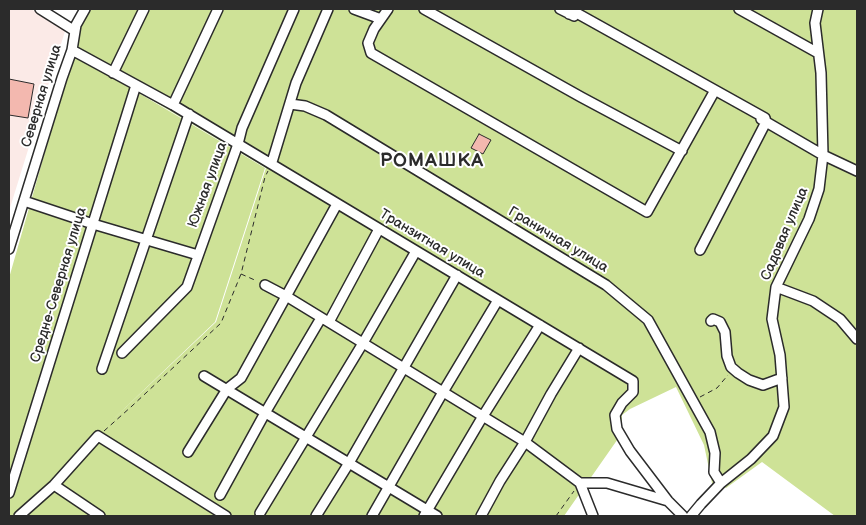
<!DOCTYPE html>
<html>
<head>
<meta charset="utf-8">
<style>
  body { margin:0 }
  #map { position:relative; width:866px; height:525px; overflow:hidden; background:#fff; font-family:"Balsamiq Sans",sans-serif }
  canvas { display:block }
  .frame { position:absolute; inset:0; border:10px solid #2b2b2b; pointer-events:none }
</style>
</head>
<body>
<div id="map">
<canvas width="866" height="525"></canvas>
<div class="frame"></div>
</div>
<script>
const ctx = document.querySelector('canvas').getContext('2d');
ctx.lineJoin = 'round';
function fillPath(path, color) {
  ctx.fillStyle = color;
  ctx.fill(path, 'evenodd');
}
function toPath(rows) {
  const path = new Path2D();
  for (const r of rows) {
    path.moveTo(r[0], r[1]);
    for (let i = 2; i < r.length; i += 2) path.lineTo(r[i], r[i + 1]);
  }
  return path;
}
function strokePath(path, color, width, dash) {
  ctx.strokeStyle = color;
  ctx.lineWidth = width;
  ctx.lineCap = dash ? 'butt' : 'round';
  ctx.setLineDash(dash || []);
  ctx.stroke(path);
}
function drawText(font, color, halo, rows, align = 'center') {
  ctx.font = font + ' "Balsamiq Sans",sans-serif';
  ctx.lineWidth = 4;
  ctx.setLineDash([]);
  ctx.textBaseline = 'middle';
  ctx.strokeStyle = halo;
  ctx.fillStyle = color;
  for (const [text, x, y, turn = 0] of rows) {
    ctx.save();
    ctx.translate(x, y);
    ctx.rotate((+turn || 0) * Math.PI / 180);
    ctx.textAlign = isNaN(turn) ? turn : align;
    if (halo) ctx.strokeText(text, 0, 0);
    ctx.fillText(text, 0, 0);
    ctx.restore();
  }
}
const built = toPath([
  [9,9,31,9,66,28,9,211]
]);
const green = toPath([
  [81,9,857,9,857,516,835,516,762,462,726,488,712,483,704,445,676,387,630,409,622,415,622,433,564,516,233,516,98,433,230,516,9,516,9,278,73,54,265,168,215,322,106,426,216,322,266,168,71,52,69,32]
]);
const building = toPath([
  [9,79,34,84,28,118,9,115,9,79],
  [479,134,491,140,483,154,471,148,479,134]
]);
const path = toPath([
  [241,274,257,281],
  [700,397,717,388,728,375],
  [104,431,132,406,221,323,241,274,265,177,268,171],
  [556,516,574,491]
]);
const minor = toPath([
  [40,9,75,31],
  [354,9,381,19],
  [388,9,374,29,368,43,371,53,647,212,714,92],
  [424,9,581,97,682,151],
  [560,9,574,16],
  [739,9,818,53],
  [569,14,573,11,765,118,766,122,700,250],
  [72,50,173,105,633,381,633,392,622,403,615,415,617,429,630,451,668,501,683,516],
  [113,73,144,9],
  [290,104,305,106,326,115,606,285,648,320,710,432,715,453,714,472,721,483],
  [173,105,218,9],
  [761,119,823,155,857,171],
  [272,162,296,83,328,9],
  [24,201,93,224,198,255],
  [9,249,62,78,72,50,76,25,85,9],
  [265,285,286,296,525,442,580,483,607,483,668,501],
  [776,287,813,301,840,319,857,339],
  [711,321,713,319,720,322,725,332,727,356,731,367,738,373,749,380,763,385,782,378],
  [329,322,379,229],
  [122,353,187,287,238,144,242,128,294,9],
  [102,369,189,114],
  [204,376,437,516],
  [188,452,227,389,241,378,337,204],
  [580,483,593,516],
  [54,485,100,516],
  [9,493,136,85],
  [220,495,265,413,321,318],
  [260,513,363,343,416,251],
  [19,516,54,485,98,436,226,516],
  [316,516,349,463,457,275],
  [372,516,443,392,498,300],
  [424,516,483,416,540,325],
  [481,516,500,481,525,442,551,394,579,348],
  [691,516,701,504,721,483,751,459,773,436,784,407,780,355,772,319,776,287,809,219,819,189,823,155,821,73,815,23,818,9]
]);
const streetNames = [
  ["Северная улица",42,96,-73],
  ["Южная улица",208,185,-70],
  ["Садовая улица",785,234,-67],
  ["Граничная улица",558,240,31],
  ["Транзитная улица",432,244,31],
  ["Средне-Северная улица",59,285,-73]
];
const districtNames = [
  ["РОМАШКА",432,161]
];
fillPath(built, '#fbeae7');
fillPath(green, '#cee297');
fillPath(building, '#f3b8af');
strokePath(building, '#2b2b2b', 1);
strokePath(minor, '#2b2b2b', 12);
strokePath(path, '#2b2b2b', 1, [5, 4]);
strokePath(minor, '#fff', 9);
drawText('14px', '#2b2b2b', '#fff', streetNames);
ctx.letterSpacing = '1px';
drawText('bold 19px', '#2b2b2b', '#fff', districtNames);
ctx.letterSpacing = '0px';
</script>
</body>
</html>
